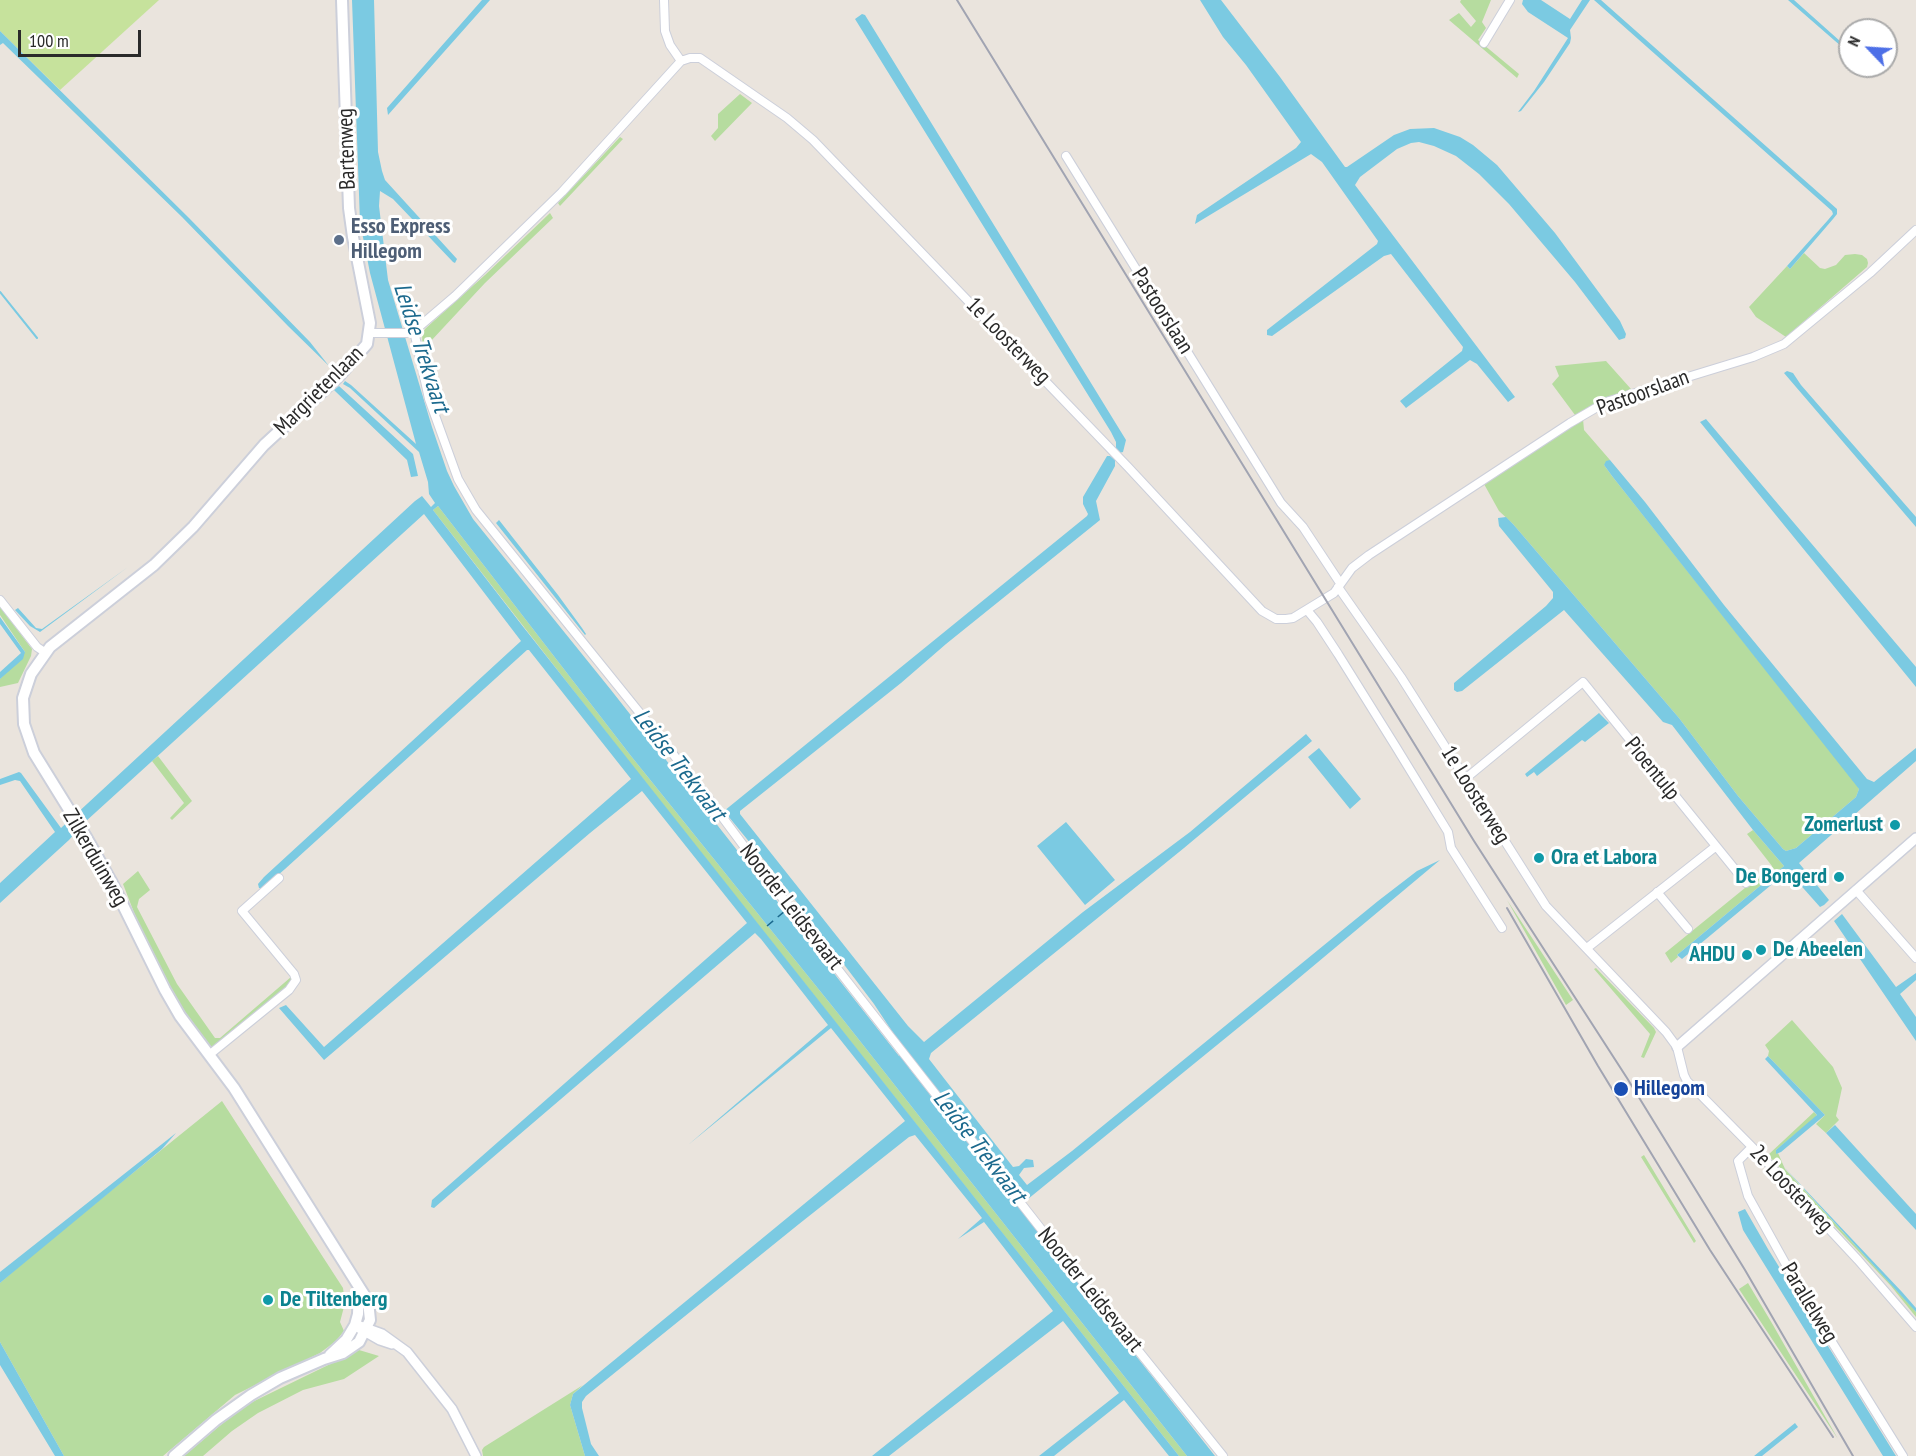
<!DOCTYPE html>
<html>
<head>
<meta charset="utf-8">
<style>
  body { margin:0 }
  #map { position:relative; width:1916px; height:1456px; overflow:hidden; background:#eae4dd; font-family:"PT Sans Narrow",sans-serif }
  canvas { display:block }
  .north { position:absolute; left:1838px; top:18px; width:60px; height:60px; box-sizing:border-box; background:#fff; border:2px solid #aaa; border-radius:50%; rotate:295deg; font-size:16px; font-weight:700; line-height:24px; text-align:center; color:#2a2a2a }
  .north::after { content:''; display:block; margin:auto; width:21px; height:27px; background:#4d6fe7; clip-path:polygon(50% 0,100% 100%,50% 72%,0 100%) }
  .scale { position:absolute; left:18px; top:30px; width:123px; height:27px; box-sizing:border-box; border:3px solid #2a2a2a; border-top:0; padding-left:8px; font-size:18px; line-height:21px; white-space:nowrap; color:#2a2a2a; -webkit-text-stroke:4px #fff; paint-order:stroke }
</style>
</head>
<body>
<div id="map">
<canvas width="1916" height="1456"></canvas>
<div class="north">N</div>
<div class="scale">100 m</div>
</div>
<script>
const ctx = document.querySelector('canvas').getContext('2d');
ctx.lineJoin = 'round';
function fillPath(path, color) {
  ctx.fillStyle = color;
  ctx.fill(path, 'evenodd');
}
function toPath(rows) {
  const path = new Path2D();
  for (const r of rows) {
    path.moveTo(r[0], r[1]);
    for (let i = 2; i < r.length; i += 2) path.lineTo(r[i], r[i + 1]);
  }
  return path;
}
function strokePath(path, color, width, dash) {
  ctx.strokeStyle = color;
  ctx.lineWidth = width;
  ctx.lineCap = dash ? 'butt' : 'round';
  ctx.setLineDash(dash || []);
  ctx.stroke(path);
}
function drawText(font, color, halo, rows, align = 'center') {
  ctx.font = font + ' "PT Sans Narrow",sans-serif';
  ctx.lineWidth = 6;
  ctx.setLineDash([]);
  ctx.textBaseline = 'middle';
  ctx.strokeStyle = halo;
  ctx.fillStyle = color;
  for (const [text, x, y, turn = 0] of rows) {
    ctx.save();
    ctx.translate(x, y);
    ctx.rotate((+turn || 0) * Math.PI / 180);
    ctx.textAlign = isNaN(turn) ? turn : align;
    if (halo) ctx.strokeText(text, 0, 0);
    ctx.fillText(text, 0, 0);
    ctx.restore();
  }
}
const green = toPath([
  [1461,0,1491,0,1482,22,1486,28,1478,40,1519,74,1517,78,1449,20,1459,13,1471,27,1476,21,1460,2],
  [740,94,752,103,715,141,711,136,718,128,718,114],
  [620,137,623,139,560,206,558,203],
  [550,213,553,218,485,283,430,342,423,355,422,333,426,328,485,275],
  [1804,253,1820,268,1825,269,1836,265,1845,255,1855,254,1862,255,1867,259,1868,263,1867,267,1786,337,1756,317,1749,307,1787,266,1790,269],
  [1606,361,1631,389,1607,398,1575,415,1552,384,1559,376,1555,366],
  [1583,419,1584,430,1610,460,1604,465,1612,476,1858,786,1859,789,1856,797,1796,848,1786,851,1783,849,1738,796,1679,718,1513,524,1499,511,1484,484],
  [438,506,631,756,845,1022,1187,1456,1179,1456,622,753,433,510],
  [0,607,32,649,31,656,18,683,0,687,0,679,25,652,0,615],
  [158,756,192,801,172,820,170,818,184,803,152,761],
  [1753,830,1784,866,1677,955,1678,957,1671,963,1665,953,1772,866,1747,834],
  [138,871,150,890,139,899,137,907,177,984,215,1038,220,1038,291,977,291,984,217,1046,211,1048,182,1010,140,928,123,884],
  [1507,900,1573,1000,1566,1005],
  [1596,968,1654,1028,1656,1032,1644,1058,1641,1057,1650,1034,1594,969],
  [1792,1020,1833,1067,1842,1088,1836,1116,1839,1120,1826,1133,1816,1124,1825,1115,1768,1056,1769,1051,1765,1045],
  [222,1101,343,1288,345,1303,340,1322,344,1331,336,1341,320,1353,235,1395,163,1456,64,1456,0,1342,0,1283,40,1248],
  [1814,1112,1817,1115,1814,1119,1776,1150,1776,1154,1778,1153,1785,1169,1912,1307,1916,1312,1916,1317,1891,1286,1768,1155],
  [1644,1155,1696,1241,1694,1243,1641,1157],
  [1748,1283,1773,1325,1838,1439,1739,1289],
  [359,1350,379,1356,344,1379,303,1390,258,1413,232,1431,203,1456,184,1456,242,1407],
  [583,1385,573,1394,570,1405,585,1456,483,1456,482,1450,484,1447]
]);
const pitch = toPath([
  [0,0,159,0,60,90,0,31]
]);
const water = toPath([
  [352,0,374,0,378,152,382,171,385,180,457,259,455,263,453,262,393,199,380,191,379,206,388,280,432,427,447,471,454,486,473,519,611,690,899,1056,905,1051,874,1004,773,871,724,811,1087,516,1088,514,1083,504,1083,497,1107,456,1110,456,1115,460,1115,466,1096,501,1100,520,946,644,901,683,740,811,740,814,908,1026,924,1042,1083,912,1190,832,1306,734,1312,741,1184,848,931,1053,929,1059,1013,1167,1019,1166,1026,1159,1033,1160,1034,1167,1024,1168,1019,1175,1027,1185,1072,1151,1378,901,1417,871,1440,860,1287,988,1028,1199,1021,1198,914,1063,909,1068,1215,1456,1187,1456,845,1022,631,756,438,506,433,510,521,624,1179,1456,1169,1456,1124,1400,1054,1456,1039,1456,1119,1393,1063,1321,889,1456,872,1456,1053,1311,984,1222,958,1239,982,1218,915,1135,909,1137,799,1224,586,1396,582,1402,582,1408,591,1444,599,1456,585,1456,570,1405,573,1394,905,1121,831,1028,688,1145,828,1025,761,939,755,933,464,1182,434,1208,431,1207,432,1200,747,923,642,791,590,833,324,1060,279,1008,286,1005,324,1047,631,779,529,650,527,650,285,869,262,889,259,888,258,884,264,877,521,641,424,514,85,822,69,840,0,903,0,883,55,832,20,781,15,780,0,785,0,779,19,772,21,773,61,828,415,501,422,496,431,507,435,503,429,494,428,482,419,452,350,388,343,384,345,381,351,385,416,444,370,273,360,222],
  [482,0,490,0,388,115,387,108],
  [1200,0,1221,0,1280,77,1345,167,1347,167,1394,135,1410,129,1434,128,1460,137,1473,145,1497,165,1555,233,1620,321,1626,334,1625,338,1619,340,1575,282,1509,204,1479,174,1456,156,1434,146,1419,142,1411,143,1397,149,1360,177,1355,185,1515,397,1508,402,1477,364,1470,360,1406,408,1400,401,1462,351,1463,347,1391,254,1384,256,1272,336,1267,335,1267,330,1377,244,1378,241,1322,162,1311,154,1195,224,1197,215,1296,148,1301,142,1246,65,1223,37],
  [1523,0,1541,0,1570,19,1582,0,1590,0,1570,30,1571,38,1570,43,1544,82,1521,111,1518,112,1534,91,1568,38,1528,12,1522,4],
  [1594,0,1601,0,1837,209,1837,214,1833,219,1790,269,1787,266,1828,220,1833,214,1832,211],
  [1788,0,1794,0,1850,50,1850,54],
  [862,14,865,15,1126,440,1123,452,1119,453,1116,449,1116,442,1111,432,855,19],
  [0,31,189,218,310,342,329,366,288,326,182,217,3,43,0,45],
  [1787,371,1793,373,1801,385,1916,517,1916,527,1784,373],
  [339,386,413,454,418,476,411,477,407,460,336,392,334,390],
  [1706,419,1916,667,1916,687,1700,422],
  [1610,460,1645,502,1724,605,1867,779,1874,782,1916,748,1916,761,1799,863,1829,900,1824,905,1820,907,1788,871,1682,959,1677,955,1784,866,1753,830,1672,725,1663,722,1564,610,1462,691,1457,692,1454,690,1454,683,1546,606,1553,598,1553,592,1499,526,1498,518,1506,517,1513,524,1679,718,1738,796,1783,849,1786,851,1796,848,1856,797,1859,789,1612,476,1604,465,1606,461],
  [499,520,558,595,582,628,586,634,585,635,496,523],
  [128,567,40,632,30,626,15,610,18,608,36,628,42,629],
  [0,617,25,652,23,659,0,679,0,672,21,653,0,624],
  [1599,713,1609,723,1585,742,1582,740,1537,776,1534,772,1527,777,1525,774],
  [1319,748,1361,799,1350,809,1308,757],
  [1066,822,1115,880,1085,905,1037,846],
  [1842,914,1896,987,1916,973,1916,980,1900,994,1916,1017,1916,1041,1834,921],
  [1768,1056,1825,1115,1781,1152,1776,1154,1776,1150,1817,1115,1765,1059],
  [1835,1125,1916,1214,1916,1230,1826,1133],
  [176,1133,162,1149,0,1283,0,1272],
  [1782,1165,1902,1292,1916,1308,1916,1312],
  [1745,1209,1768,1249,1896,1456,1883,1456,1743,1230,1738,1212],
  [0,1342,64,1456,55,1456,0,1365],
  [1795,1423,1798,1427,1762,1456,1754,1456]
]);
const stream = toPath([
  [0,292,37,338]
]);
const ferry = toPath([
  [767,926,785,911]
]);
const minor = toPath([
  [664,0,665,31,670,45,681,61],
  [1484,43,1510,0],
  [1066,156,1281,503,1303,527,1340,583],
  [414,331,429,399,458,479,476,510,706,795,789,907,1063,1257,1223,1456],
  [370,333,406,333,414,331,455,296,562,192,681,61,690,58,700,58,787,118,813,140,1128,467,1262,611,1276,619,1286,619,1293,618,1334,593,1352,568,1369,555,1570,423,1606,402,1753,357,1784,344,1870,273,1916,230],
  [1338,587,1401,677,1546,906,1666,1032,1677,1047,1684,1075,1687,1081,1764,1159,1858,1260,1916,1327],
  [0,600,37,647,46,653],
  [1307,610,1317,622,1338,654,1396,747,1448,832,1451,848,1502,928],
  [1465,779,1583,682,1746,883],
  [1856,890,1916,958],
  [1657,892,1688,929],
  [1587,948,1715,847],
  [209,1055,289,990,296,980,294,974,242,911,279,878],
  [1752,1147,1738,1161,1748,1196,1804,1297,1903,1456]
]);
const tertiary = toPath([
  [1677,1047,1916,838],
  [360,1326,382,1334,407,1352,452,1409,476,1456],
  [359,1328,380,1340,392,1344]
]);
const secondary = toPath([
  [330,1355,346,1340,355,1325,358,1314,359,1287],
  [174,1456,216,1420,251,1395,280,1378,324,1359,343,1353,359,1342,370,1320,368,1301,234,1088,180,1016,165,990,112,883,86,837,34,753,24,724,23,698,31,674,50,647,154,565,193,527,264,445,340,375,367,344,370,323,353,237,349,208,342,0]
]);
const rail = toPath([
  [957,0,1474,841,1627,1078,1745,1270,1853,1456],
  [1507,908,1598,1066,1710,1250,1833,1437]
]);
const markers = [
  [339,240,6,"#5c6f8a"],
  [1895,825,6,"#0f9aa8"],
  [1539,858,6,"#0f9aa8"],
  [1839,877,6,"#0f9aa8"],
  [1761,950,6,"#0f9aa8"],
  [1747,955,6,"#0f9aa8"],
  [1621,1089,8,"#1a4fb4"],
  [268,1300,6,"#0f9aa8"]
];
const streetNames = [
  ["Bartenweg",347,149,-92],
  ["Pastoorslaan",1162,311,58],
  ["1e Loosterweg",1008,341,46],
  ["Margrietenlaan",319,391,-45],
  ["Pastoorslaan",1643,393,-20],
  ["Pioentulp",1652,769,51],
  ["1e Loosterweg",1475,795,58],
  ["Zilkerduinweg",95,858,60],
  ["Noorder Leidsevaart",791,907,52],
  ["2e Loosterweg",1791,1189,47],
  ["Noorder Leidsevaart",1090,1290,51],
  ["Parallelweg",1809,1303,59]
];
const serviceNames = [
  ["Esso Express",351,227],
  ["Hillegom",351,252]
];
const cultureNames = [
  ["Zomerlust",1883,825],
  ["Ora et Labora",1551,858,"left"],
  ["De Bongerd",1827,877],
  ["De Abeelen",1773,950,"left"],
  ["AHDU",1735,955],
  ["De Tiltenberg",280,1300,"left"]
];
const transitNames = [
  ["Hillegom",1634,1089]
];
const waterNames = [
  ["Leidse Trekvaart",421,348,72],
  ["Leidse Trekvaart",679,765,52],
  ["Leidse Trekvaart",979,1147,52]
];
fillPath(green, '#b6dc9f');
fillPath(pitch, '#c6e29c');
fillPath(water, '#7bcae2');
strokePath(stream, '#7bcae2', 2);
strokePath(ferry, '#1b698d', 1.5, [8, 6]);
strokePath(minor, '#cccfda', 10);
strokePath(tertiary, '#cccfda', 12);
strokePath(secondary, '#cccfda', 14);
strokePath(minor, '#fff', 8);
strokePath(tertiary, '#fff', 9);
strokePath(secondary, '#fff', 10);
strokePath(rail, '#a1a4b2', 2);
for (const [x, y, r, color] of markers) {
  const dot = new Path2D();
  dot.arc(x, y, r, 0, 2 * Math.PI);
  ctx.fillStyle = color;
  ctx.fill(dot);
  strokePath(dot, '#fff', 2);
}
drawText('22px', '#2a2a2a', '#fff', streetNames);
drawText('bold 22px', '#4e5e75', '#fff', serviceNames, 'left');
drawText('bold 22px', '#0d838f', '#fff', cultureNames, 'right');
drawText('bold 22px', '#164399', '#fff', transitNames, 'left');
drawText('italic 24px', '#1b698d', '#fff', waterNames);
</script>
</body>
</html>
